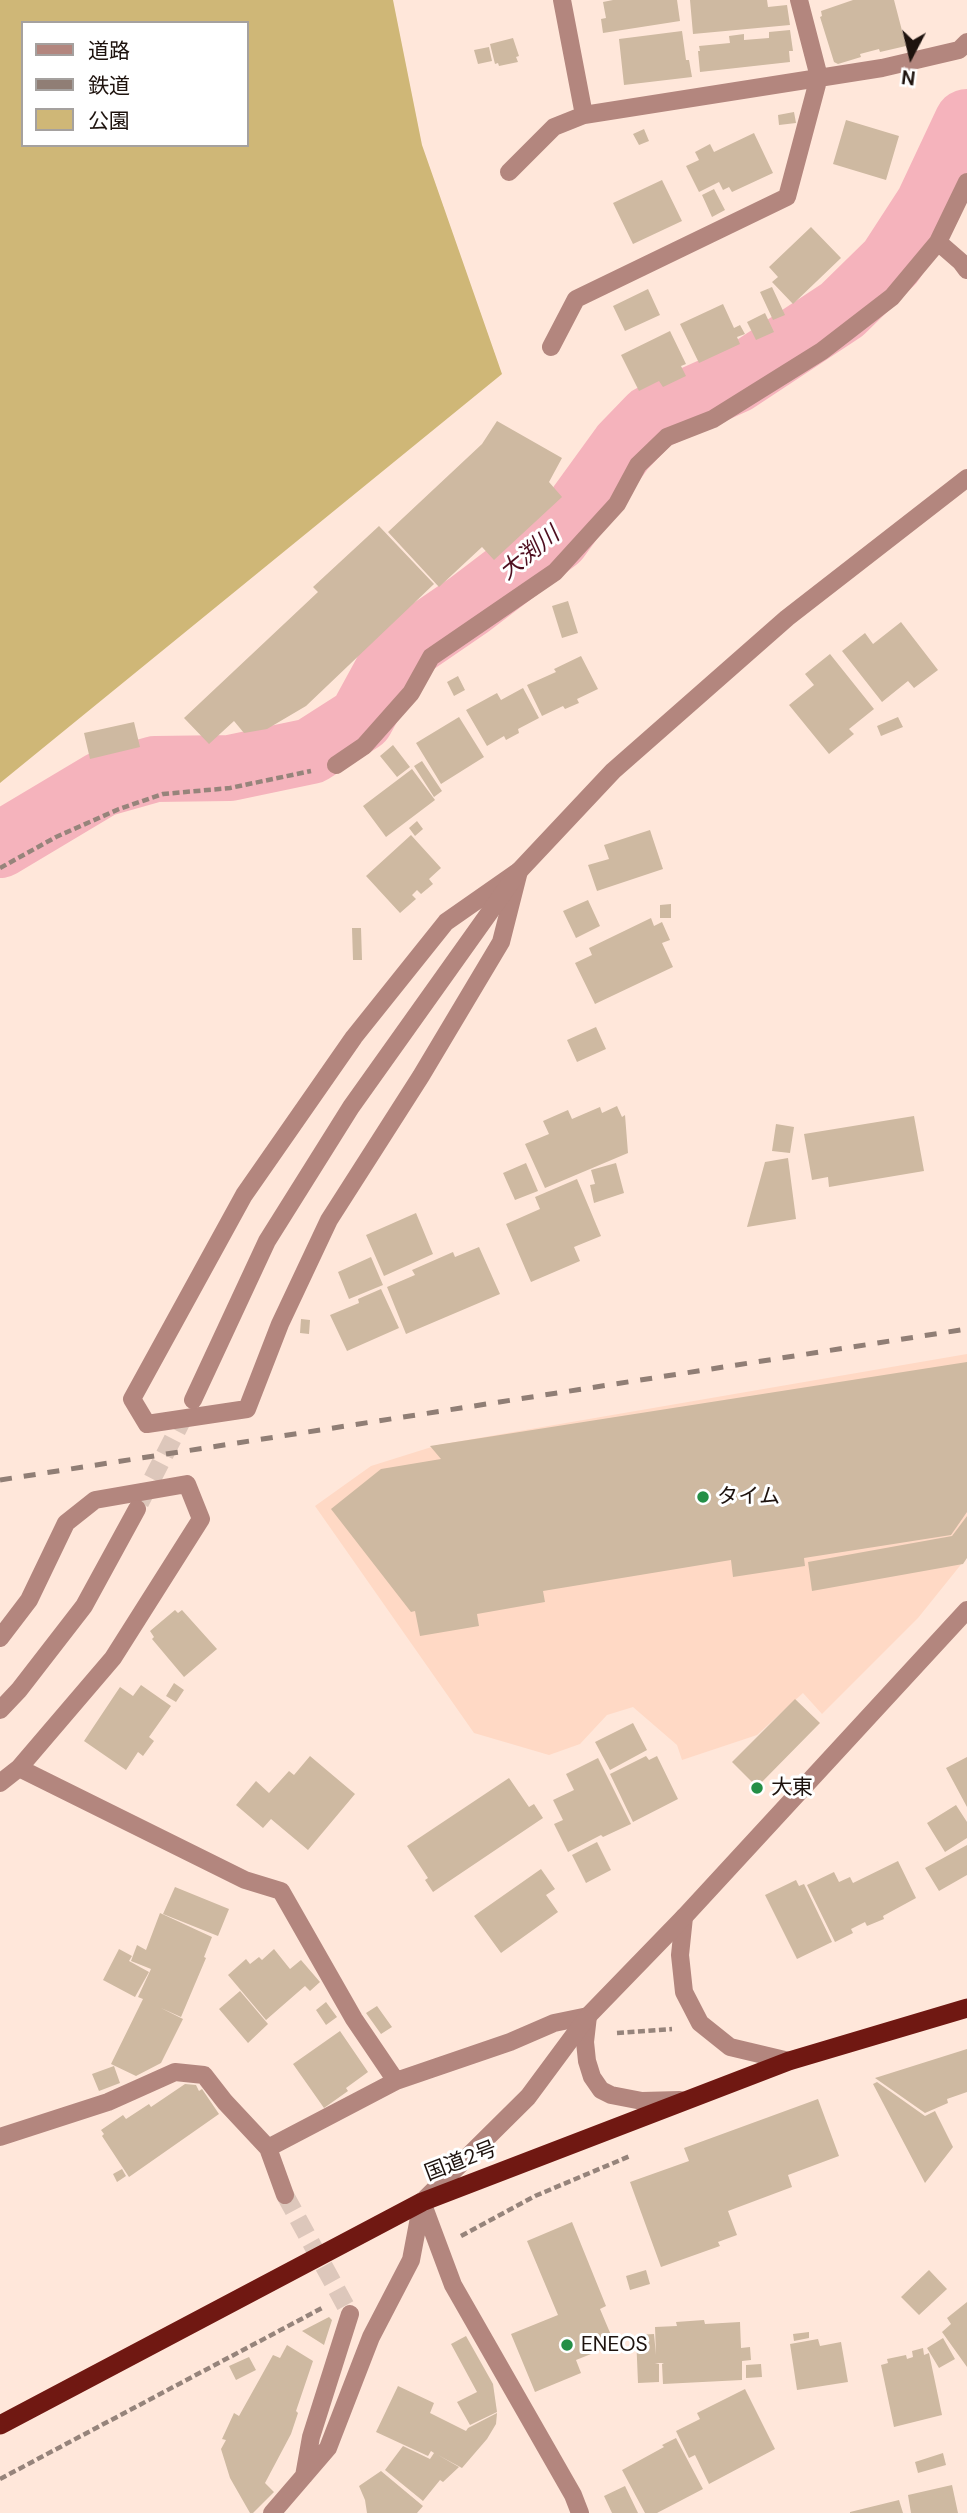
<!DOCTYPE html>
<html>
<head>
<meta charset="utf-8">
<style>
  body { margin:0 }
  #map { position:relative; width:967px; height:2513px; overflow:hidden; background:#ffe7da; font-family:"DM Sans","Noto Sans JP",sans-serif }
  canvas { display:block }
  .legend { position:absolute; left:21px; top:21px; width:228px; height:126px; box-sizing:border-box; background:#fff; border:2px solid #a5a19f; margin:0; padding:9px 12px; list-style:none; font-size:21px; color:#1e130e }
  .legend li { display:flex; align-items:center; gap:14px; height:35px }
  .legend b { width:35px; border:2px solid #a5a19f }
  .north { position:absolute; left:876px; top:21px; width:70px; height:70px; -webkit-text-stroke:5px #fff; paint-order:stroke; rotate:187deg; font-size:19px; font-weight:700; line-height:28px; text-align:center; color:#1e130e }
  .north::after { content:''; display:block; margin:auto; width:24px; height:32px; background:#1e130e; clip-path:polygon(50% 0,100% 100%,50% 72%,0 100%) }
</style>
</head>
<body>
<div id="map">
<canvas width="967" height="2513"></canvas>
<ul class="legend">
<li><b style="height:9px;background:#b3867e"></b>道路</li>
<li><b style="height:9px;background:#907e75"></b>鉄道</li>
<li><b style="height:19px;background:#cfb777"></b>公園</li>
</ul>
<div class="north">N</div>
</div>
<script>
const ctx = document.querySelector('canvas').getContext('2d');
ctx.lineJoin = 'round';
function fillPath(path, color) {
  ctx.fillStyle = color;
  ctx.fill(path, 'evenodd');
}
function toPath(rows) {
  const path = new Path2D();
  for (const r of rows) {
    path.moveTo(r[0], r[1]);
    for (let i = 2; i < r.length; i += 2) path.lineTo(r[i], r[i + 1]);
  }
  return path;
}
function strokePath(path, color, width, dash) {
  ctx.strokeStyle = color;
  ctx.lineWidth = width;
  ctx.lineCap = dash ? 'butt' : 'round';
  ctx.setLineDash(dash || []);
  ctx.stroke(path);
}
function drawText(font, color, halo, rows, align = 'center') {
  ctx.font = font + ' "DM Sans","Noto Sans JP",sans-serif';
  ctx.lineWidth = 6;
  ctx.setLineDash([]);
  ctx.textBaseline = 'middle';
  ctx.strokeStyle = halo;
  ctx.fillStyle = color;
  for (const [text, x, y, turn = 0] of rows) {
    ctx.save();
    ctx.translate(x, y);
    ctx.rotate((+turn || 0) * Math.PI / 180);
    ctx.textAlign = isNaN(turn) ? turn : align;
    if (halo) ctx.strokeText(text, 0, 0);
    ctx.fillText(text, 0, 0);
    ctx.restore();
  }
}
const built = toPath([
  [967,1354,967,1557,918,1618,822,1714,803,1693,757,1735,682,1760,677,1745,633,1707,607,1715,580,1744,549,1755,474,1733,315,1506,371,1466,438,1445]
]);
const green = toPath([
  [0,0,393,0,422,145,502,374,0,783],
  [23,23,247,23,247,145,23,145]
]);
const river = toPath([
  [0,845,102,784,155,769,230,768,311,751,361,719,396,655,469,605,557,538,623,447,651,418,736,380,842,310,891,262,928,205,967,122]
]);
const building = toPath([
  [613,0,677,0,680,21,603,33,601,19,606,18,603,2],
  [690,0,767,0,768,7,787,5,790,25,693,34],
  [853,0,894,0,906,46,880,52,879,49,860,54,861,57,838,64,834,62,820,17,822,16,821,11],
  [790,30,793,51,789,51,790,62,700,72,698,51,700,51,699,46,730,43,729,36,744,34,744,40,769,38,769,32],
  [682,31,686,60,689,60,692,77,624,85,619,39],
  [513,38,519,56,516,57,518,62,499,66,498,63,495,64,490,44],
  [489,47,492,61,478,64,474,50],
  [794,112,796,123,779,125,778,115],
  [846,120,899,136,886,180,833,164],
  [644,129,649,141,639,145,633,134],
  [754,133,773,173,732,192,729,187,723,190,719,182,699,192,686,166,699,160,695,152,710,144,714,152],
  [662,180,682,221,633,244,613,203],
  [714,189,725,210,712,217,702,195],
  [811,227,841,258,793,304,772,282,778,277,769,267],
  [772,287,785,315,773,320,760,292],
  [648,289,660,315,625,331,613,306],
  [723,304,734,328,740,325,745,334,737,337,740,344,699,363,680,324],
  [765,313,774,332,756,340,747,322],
  [670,331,686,364,681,366,686,376,663,387,659,381,639,391,621,355],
  [497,421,562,458,549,482,562,497,494,560,482,547,439,587,388,532,482,444],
  [379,526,434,584,306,706,267,729,244,733,234,721,209,744,184,718,318,592,313,587],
  [568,601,578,633,562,638,552,606],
  [901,622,938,670,914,688,908,681,882,702,842,651,865,633,873,644],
  [830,654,874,709,849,729,854,734,829,754,789,705,814,685,805,674],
  [581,656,598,689,577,699,579,703,565,709,563,706,542,716,527,685,556,672,554,669],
  [458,676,465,690,454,696,447,682],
  [523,688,539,718,518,729,519,733,506,740,504,736,487,746,466,710,497,693,501,700],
  [459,717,484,757,441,784,416,743],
  [898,717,903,727,881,736,877,726],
  [134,722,140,747,90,759,84,733],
  [393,745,410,767,397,777,380,756],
  [422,761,442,791,434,797,414,766],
  [412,769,435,800,386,837,363,806],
  [417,821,423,829,415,836,409,828],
  [650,830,663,869,597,891,588,865,609,859,604,845],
  [411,835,441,868,429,879,433,884,421,894,417,890,412,895,416,899,400,913,366,876],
  [588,900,600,926,576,938,563,911],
  [671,904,671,918,660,918,660,905],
  [651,918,654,926,662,922,670,940,662,943,673,967,595,1004,575,963,592,955,589,948],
  [352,928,361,928,362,960,353,960],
  [596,1027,606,1049,577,1062,567,1040],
  [617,1106,622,1117,625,1115,628,1153,545,1188,525,1144,549,1134,543,1121,568,1110,572,1119,600,1107,602,1113],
  [914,1116,924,1171,829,1187,828,1177,812,1180,804,1134],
  [776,1124,794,1127,790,1153,772,1151],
  [788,1158,796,1219,747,1227,765,1162],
  [526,1163,538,1191,515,1200,503,1173],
  [616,1163,624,1193,594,1203,590,1185,595,1184,591,1170],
  [577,1179,601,1236,574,1247,580,1261,531,1282,506,1224,540,1209,535,1197],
  [416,1213,433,1254,384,1276,366,1235],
  [479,1247,500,1294,406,1334,387,1287,415,1275,412,1270,453,1252,455,1257],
  [371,1257,383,1285,349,1299,338,1272],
  [381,1289,399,1328,347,1351,330,1315,359,1303,358,1299],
  [301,1319,310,1320,309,1334,300,1333],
  [967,1362,967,1512,951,1535,804,1558,805,1566,733,1577,731,1560,543,1591,545,1602,477,1614,479,1626,420,1636,415,1611,411,1612,331,1509,381,1469,441,1459,430,1446],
  [967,1516,967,1558,963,1564,812,1591,808,1562,952,1536],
  [175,1610,178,1613,182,1610,217,1649,184,1677,152,1639,154,1637,150,1631],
  [174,1683,184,1690,176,1702,166,1696],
  [141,1685,171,1706,149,1737,154,1741,143,1756,138,1752,126,1770,84,1741,120,1687,133,1696],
  [795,1699,820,1723,757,1787,732,1762],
  [633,1723,647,1750,610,1770,595,1742],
  [310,1756,355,1794,308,1850,271,1819,263,1828,236,1805,256,1781,269,1793,289,1771,294,1775],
  [646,1756,649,1760,657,1756,678,1799,633,1822,610,1774],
  [967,1757,967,1807,946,1768],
  [598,1758,631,1824,603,1837,601,1835,568,1852,554,1824,563,1820,553,1800,574,1790,566,1774],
  [509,1778,529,1807,534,1804,543,1818,433,1892,425,1880,428,1878,407,1846],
  [956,1805,967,1822,967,1838,945,1852,927,1823],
  [597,1842,611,1870,586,1883,572,1855],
  [967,1845,967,1875,939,1891,925,1868],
  [898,1861,916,1898,883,1916,884,1919,867,1926,865,1922,851,1929,853,1933,835,1942,807,1885,834,1872,839,1882,850,1877,853,1883],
  [541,1869,555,1889,546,1895,558,1912,501,1953,474,1916],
  [796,1880,799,1886,804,1884,832,1942,797,1959,765,1895],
  [175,1887,229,1909,218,1936,163,1914],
  [160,1913,212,1937,204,1957,206,1958,181,2017,161,2008,183,2019,161,2063,136,2076,111,2064,143,1999,138,1997,151,1969,131,1961,137,1945,146,1950],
  [119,1949,132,1956,129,1961,149,1972,135,1997,103,1980],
  [274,1949,290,1969,301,1960,320,1982,310,1991,305,1986,266,2020,228,1975,246,1959,250,1964,259,1957,262,1960],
  [240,1991,268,2024,248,2043,219,2009],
  [326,2002,337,2017,326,2025,316,2010],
  [377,2006,392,2027,381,2034,366,2013],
  [340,2031,368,2072,346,2088,348,2091,324,2108,293,2064],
  [967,2049,967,2092,947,2099,948,2103,925,2113,875,2078],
  [114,2066,120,2083,99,2091,92,2074],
  [877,2082,925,2116,935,2111,953,2147,925,2183,873,2084],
  [185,2084,196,2085,199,2091,202,2089,219,2114,129,2177,102,2136,104,2134,101,2130,123,2115,126,2119,149,2104,151,2107],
  [818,2099,839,2156,788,2175,792,2187,728,2211,737,2235,718,2242,720,2246,661,2267,630,2182,689,2161,684,2148],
  [122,2169,126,2176,117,2182,113,2174],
  [572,2222,606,2306,600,2309,611,2335,606,2348,576,2360,581,2373,535,2392,511,2334,558,2315,527,2241],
  [646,2270,650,2284,630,2290,626,2276],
  [929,2270,947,2289,919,2315,901,2297],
  [967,2302,967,2367,942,2332,951,2324,947,2318],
  [329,2317,332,2320,324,2345,302,2331],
  [704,2320,705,2324,740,2322,741,2348,750,2347,751,2360,742,2361,742,2380,663,2384,662,2364,664,2363,655,2363,659,2364,659,2382,638,2383,636,2335,654,2334,656,2355,655,2327,677,2326,676,2322],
  [809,2332,809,2338,794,2341,793,2334],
  [466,2336,493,2384,497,2412,470,2425,457,2402,477,2392,451,2344],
  [943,2338,955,2359,939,2368,927,2348],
  [818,2339,820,2346,841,2342,848,2382,797,2390,790,2344],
  [287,2345,313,2361,296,2411,298,2413,291,2434,265,2483,274,2492,253,2513,250,2513,230,2478,221,2449,226,2440,222,2439,234,2413,239,2416,273,2355,280,2358],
  [923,2348,924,2355,929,2353,942,2415,894,2427,881,2365,888,2363,887,2359,906,2355,907,2359,913,2357,912,2351],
  [249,2357,256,2370,236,2380,229,2366],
  [761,2364,762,2377,746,2378,746,2365],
  [398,2386,434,2403,430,2413,466,2431,468,2428,497,2413,496,2424,487,2439,462,2468,438,2455,459,2467,443,2482,440,2480,423,2501,385,2470,403,2446,430,2459,434,2453,431,2451,428,2456,376,2432],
  [745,2389,775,2449,709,2484,695,2455,689,2458,676,2431,700,2419,697,2413],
  [676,2438,703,2489,657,2513,645,2513,622,2470,664,2447,662,2445],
  [943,2453,946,2465,918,2473,915,2462],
  [381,2471,423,2506,417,2513,367,2513,365,2500,359,2486],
  [952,2485,958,2513,911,2513,908,2495],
  [625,2486,638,2513,612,2513,604,2496],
  [899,2500,903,2513,850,2513,850,2512]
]);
const minorTunnel = toPath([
  [285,2195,350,2314]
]);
const tertiaryTunnel = toPath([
  [140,1503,188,1409]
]);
const path = toPath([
  [0,868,56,837,119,809,163,794,230,788,311,771],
  [617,2033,672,2029],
  [461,2236,535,2196,630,2156],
  [0,2479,324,2307]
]);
const minor = toPath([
  [562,0,584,115],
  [509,172,554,127,584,115,882,68,959,50,967,42],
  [938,242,961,262,967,270],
  [551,347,576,299,787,197,819,77,799,0],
  [336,765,364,746,411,693,431,657,555,572,617,504,638,465,667,437,713,419,822,351,892,297,938,242,967,182],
  [519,871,501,942,421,1076,329,1220,280,1324,247,1409,147,1424,132,1399,244,1195,354,1037,446,922,519,871],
  [0,1638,29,1600,66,1523,95,1500,187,1484,201,1519,113,1658,19,1768,0,1783],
  [19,1768,245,1880,281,1891,354,2019,396,2081],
  [684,1917,680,1955,684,1992,700,2023,730,2047,789,2061],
  [0,2137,108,2102,175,2072,204,2075,225,2102,268,2148,396,2081,510,2042,554,2023,588,2016,585,2042,587,2061,592,2077,601,2090,611,2095,642,2101,680,2100],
  [268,2148,285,2195],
  [422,2202,453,2285,573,2495,580,2513],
  [304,2476,311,2437,350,2314],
  [272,2513,328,2448,371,2337,411,2260,422,2202]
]);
const tertiary = toPath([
  [193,1400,267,1241,351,1107,519,871,613,771,787,618,967,478],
  [0,1710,19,1690,84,1606,137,1509],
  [422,2202,528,2097,588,2016,684,1917,967,1610]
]);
const trunk = toPath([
  [0,2425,422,2202,789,2061,967,2008]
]);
const rail = toPath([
  [0,1480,967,1329]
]);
const markers = [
  [703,1497,7,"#248f46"],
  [757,1788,7,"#248f46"],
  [567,2345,7,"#248f46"]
];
const poiNames = [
  ["タイム",717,1497],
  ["大東",771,1788],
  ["ENEOS",581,2345]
];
const streetNames = [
  ["国道2号",461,2162,-21]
];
const waterNames = [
  ["大渕川",530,554,-39]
];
fillPath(built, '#ffd9c5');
fillPath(green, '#cfb777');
strokePath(river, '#f5b3bc', 66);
fillPath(building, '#ceb9a1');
strokePath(minorTunnel, '#ddc7bb', 18, [18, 9]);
strokePath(tertiaryTunnel, '#ddc7bb', 18, [18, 9]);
strokePath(path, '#96847b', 4.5, [7, 3.5]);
strokePath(minor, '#b3867e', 18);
strokePath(tertiary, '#b3867e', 18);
strokePath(trunk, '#701812', 19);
strokePath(rail, '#907e75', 5, [12, 12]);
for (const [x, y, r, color] of markers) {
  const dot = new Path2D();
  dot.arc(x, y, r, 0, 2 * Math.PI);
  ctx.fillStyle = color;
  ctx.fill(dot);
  strokePath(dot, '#fff', 2.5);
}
drawText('21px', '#1e130e', '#fff', poiNames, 'left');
drawText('21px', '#1e130e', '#fff', streetNames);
drawText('italic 23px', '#4f0f20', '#fff', waterNames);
</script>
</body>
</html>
